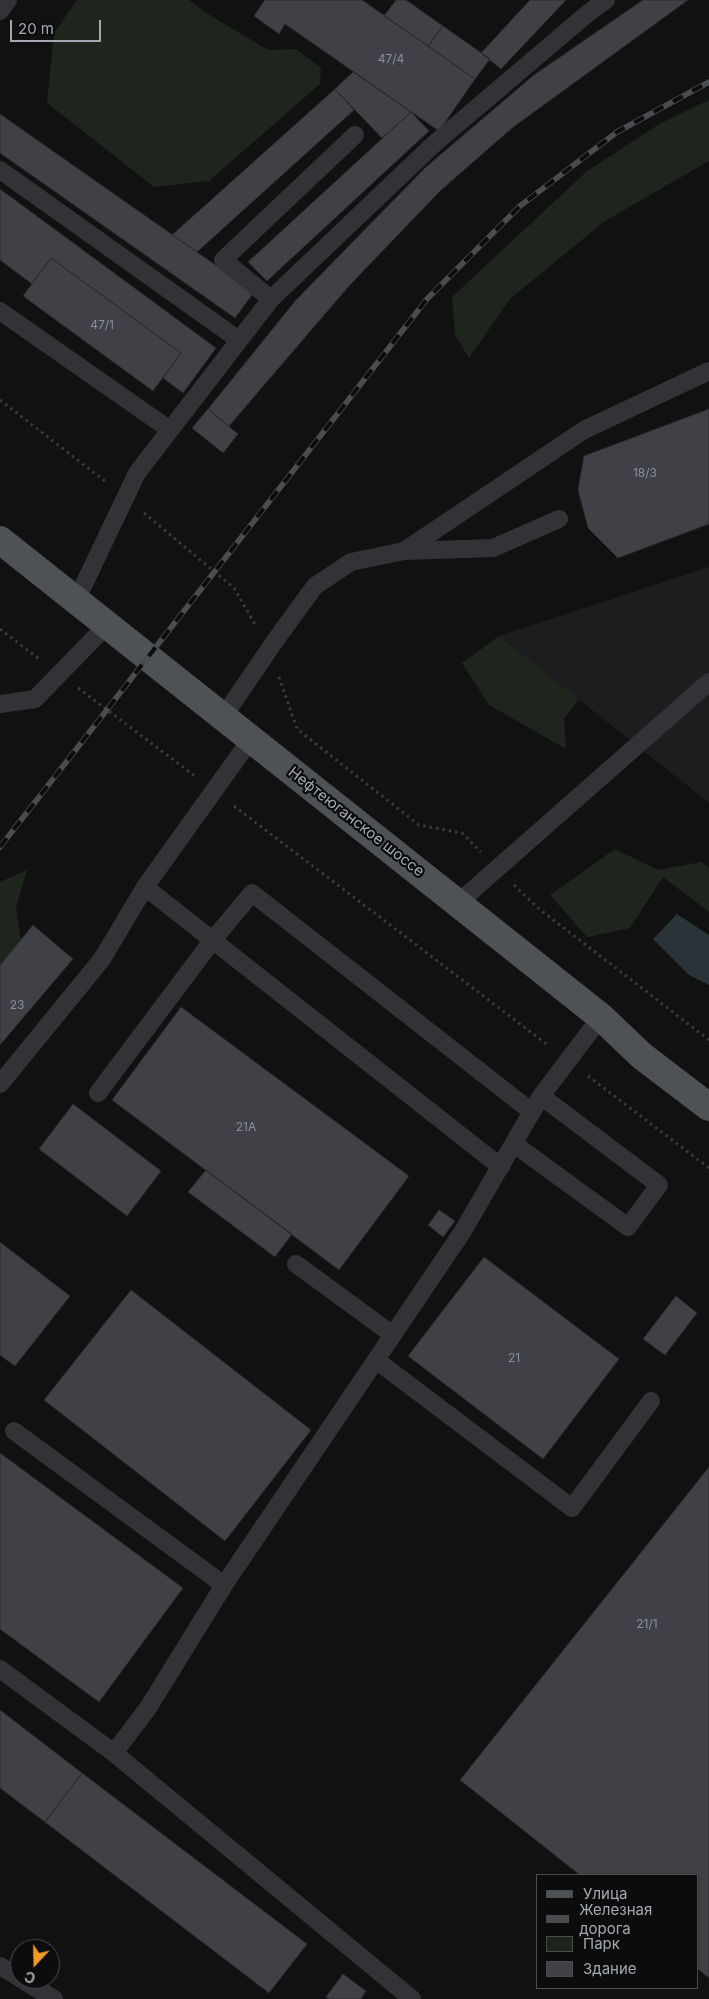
<!DOCTYPE html>
<html>
<head>
<meta charset="utf-8">
<style>
  body { margin:0 }
  #map { position:relative; width:709px; height:1999px; overflow:hidden; background:#111112; font-family:Inter,sans-serif }
  canvas { display:block }
  .legend { position:absolute; left:536px; top:1874px; width:162px; height:115px; box-sizing:border-box; background:#0c0c0d; border:1px solid #484b4f; margin:0; padding:6px 9px; list-style:none; font-size:15px; color:#a2a9b3 }
  .legend li { display:flex; align-items:center; gap:10px; height:25px }
  .legend b { width:25px; border:1px solid #484b4f }
  .north { position:absolute; left:10px; top:1939px; width:50px; height:50px; box-sizing:border-box; background:#0c0c0d; border:1px solid #484b4f; border-radius:50%; rotate:201deg; font-size:14px; font-weight:700; line-height:20px; text-align:center; color:#a2a9b3 }
  .north::after { content:''; display:block; margin:auto; width:18px; height:22px; background:#f39929; clip-path:polygon(50% 0,100% 100%,50% 72%,0 100%) }
  .scale { position:absolute; left:10px; top:20px; width:91px; height:22px; box-sizing:border-box; border:2px solid #a2a9b3; border-top:0; padding-left:6px; font-size:15px; line-height:18px; white-space:nowrap; color:#a2a9b3; -webkit-text-stroke:4px #0c0c0d; paint-order:stroke }
</style>
</head>
<body>
<div id="map">
<canvas width="709" height="1999"></canvas>
<ul class="legend">
<li><b style="height:6px;background:#4e5156"></b>Улица</li>
<li><b style="height:6px;background:#494c50"></b>Железная дорога</li>
<li><b style="height:14px;background:#1d251d"></b>Парк</li>
<li><b style="height:14px;background:#404146"></b>Здание</li>
</ul>
<div class="north">С</div>
<div class="scale">20 m</div>
</div>
<script>
const ctx = document.querySelector('canvas').getContext('2d');
ctx.lineJoin = 'round';
function fillPath(path, color) {
  ctx.fillStyle = color;
  ctx.fill(path, 'evenodd');
}
function toPath(rows) {
  const path = new Path2D();
  for (const r of rows) {
    path.moveTo(r[0], r[1]);
    for (let i = 2; i < r.length; i += 2) path.lineTo(r[i], r[i + 1]);
  }
  return path;
}
function strokePath(path, color, width, dash) {
  ctx.strokeStyle = color;
  ctx.lineWidth = width;
  ctx.lineCap = dash ? 'butt' : 'round';
  ctx.setLineDash(dash || []);
  ctx.stroke(path);
}
function drawText(font, color, halo, rows, align = 'center') {
  ctx.font = font + ' Inter,sans-serif';
  ctx.lineWidth = 4.5;
  ctx.setLineDash([]);
  ctx.textBaseline = 'middle';
  ctx.strokeStyle = halo;
  ctx.fillStyle = color;
  for (const [text, x, y, turn = 0] of rows) {
    ctx.save();
    ctx.translate(x, y);
    ctx.rotate((+turn || 0) * Math.PI / 180);
    ctx.textAlign = isNaN(turn) ? turn : align;
    if (halo) ctx.strokeText(text, 0, 0);
    ctx.fillText(text, 0, 0);
    ctx.restore();
  }
}
const built = toPath([
  [709,567,709,803,499,636]
]);
const green = toPath([
  [77,0,189,0,205,12,268,50,296,49,321,68,320,84,209,181,154,187,47,103,54,33],
  [709,100,709,161,605,221,510,299,469,358,455,335,452,297,586,172,661,123],
  [499,636,579,699,564,719,566,749,489,705,462,663],
  [615,849,658,870,701,862,709,868,709,912,663,877,630,928,587,937,550,895],
  [27,870,16,907,21,940,0,965,0,882]
]);
const water = toPath([
  [677,914,709,935,709,985,689,975,653,939]
]);
const building = toPath([
  [265,0,362,0,475,79,439,131,285,24,279,34,254,16,265,0],
  [396,0,406,0,443,26,428,46,384,16,396,0],
  [530,0,566,0,501,69,481,53,530,0],
  [643,0,688,0,512,128,440,191,349,286,229,426,208,409,296,300,426,167,534,75,643,0],
  [443,26,490,59,475,79,428,46,443,26],
  [353,72,411,112,382,138,335,89,353,72],
  [335,89,354,110,197,252,172,235,335,89],
  [411,112,429,131,267,281,248,262,411,112],
  [0,114,254,292,235,318,0,153,0,114],
  [0,189,216,348,183,393,163,378,181,353,51,258,32,284,0,260,0,189],
  [51,258,181,353,153,391,23,296,51,258],
  [208,409,238,434,223,453,192,428,208,409],
  [709,409,709,524,618,558,588,528,578,490,584,456,709,409],
  [33,925,73,959,0,1045,0,965,33,925],
  [181,1007,409,1176,339,1270,112,1100,181,1007],
  [73,1104,161,1171,127,1216,39,1149,73,1104],
  [206,1170,292,1234,275,1257,188,1192,206,1170],
  [439,1210,455,1221,443,1237,428,1225,439,1210],
  [0,1242,70,1296,15,1366,0,1355,0,1242],
  [484,1257,619,1359,543,1459,408,1356,484,1257],
  [131,1290,311,1430,225,1541,44,1400,131,1290],
  [676,1296,697,1313,665,1355,643,1339,676,1296],
  [0,1453,183,1588,99,1702,0,1629,0,1453],
  [709,1467,709,1978,698,1969,698,1875,580,1875,460,1780,709,1467],
  [0,1710,82,1773,45,1822,0,1788,0,1710],
  [82,1773,307,1944,269,1993,45,1822,82,1773],
  [343,1974,366,1991,361,1999,329,1999,326,1997,343,1974]
]);
const path = toPath([
  [0,400,106,482],
  [144,513,234,588,256,626],
  [0,629,39,659],
  [279,677,297,729,419,825,462,833,481,852],
  [78,688,195,776],
  [234,806,549,1046],
  [514,885,538,908,709,1040],
  [588,1076,709,1168]
]);
const service = toPath([
  [0,11,8,0],
  [0,170,239,340],
  [271,299,223,260,355,135],
  [0,311,170,430],
  [404,551,584,430,709,371],
  [76,601,137,473,271,299,434,144,587,14,606,0],
  [0,704,35,699,107,625],
  [223,717,277,638,315,586,351,562,404,551,493,548,559,519],
  [145,887,501,1167],
  [458,903,709,682],
  [0,1084,102,959,145,887,251,739],
  [98,1093,212,941,252,893,532,1112],
  [514,1144,628,1227,659,1185,541,1096],
  [296,1264,393,1335],
  [376,1360,572,1508,651,1401],
  [14,1431,224,1585],
  [0,1669,114,1753,412,1999],
  [114,1753,148,1708,224,1585,463,1231,541,1096,601,1017],
  [0,1966,20,1978],
  [21,1979,54,1999]
]);
const primary = toPath([
  [0,540,601,1017,642,1056,709,1107]
]);
const rail = toPath([
  [0,847,427,299,520,206,617,132,709,82]
]);
const numberNames = [
  ["47/4",391,59],
  ["47/1",102,325],
  ["18/3",645,473],
  ["23",17,1005],
  ["21А",246,1127],
  ["21",514,1358],
  ["21/1",647,1624]
];
const streetNames = [
  ["Нефтеюганское шоссе",356,822,38]
];
fillPath(built, '#1d1d1f');
fillPath(green, '#1d251d');
fillPath(water, '#293338');
fillPath(building, '#404146');
strokePath(building, '#2b2b2f', 1);
strokePath(path, '#383a3e', 3, [2.5, 4]);
strokePath(service, '#323337', 18);
strokePath(primary, '#4e5156', 28);
strokePath(rail, '#494c50', 5.5);
strokePath(rail, '#0c0c0d', 4, [11]);
drawText('12px', '#8a8f98', null, numberNames);
drawText('15px', '#a2a9b3', '#0c0c0d', streetNames);
</script>
</body>
</html>
